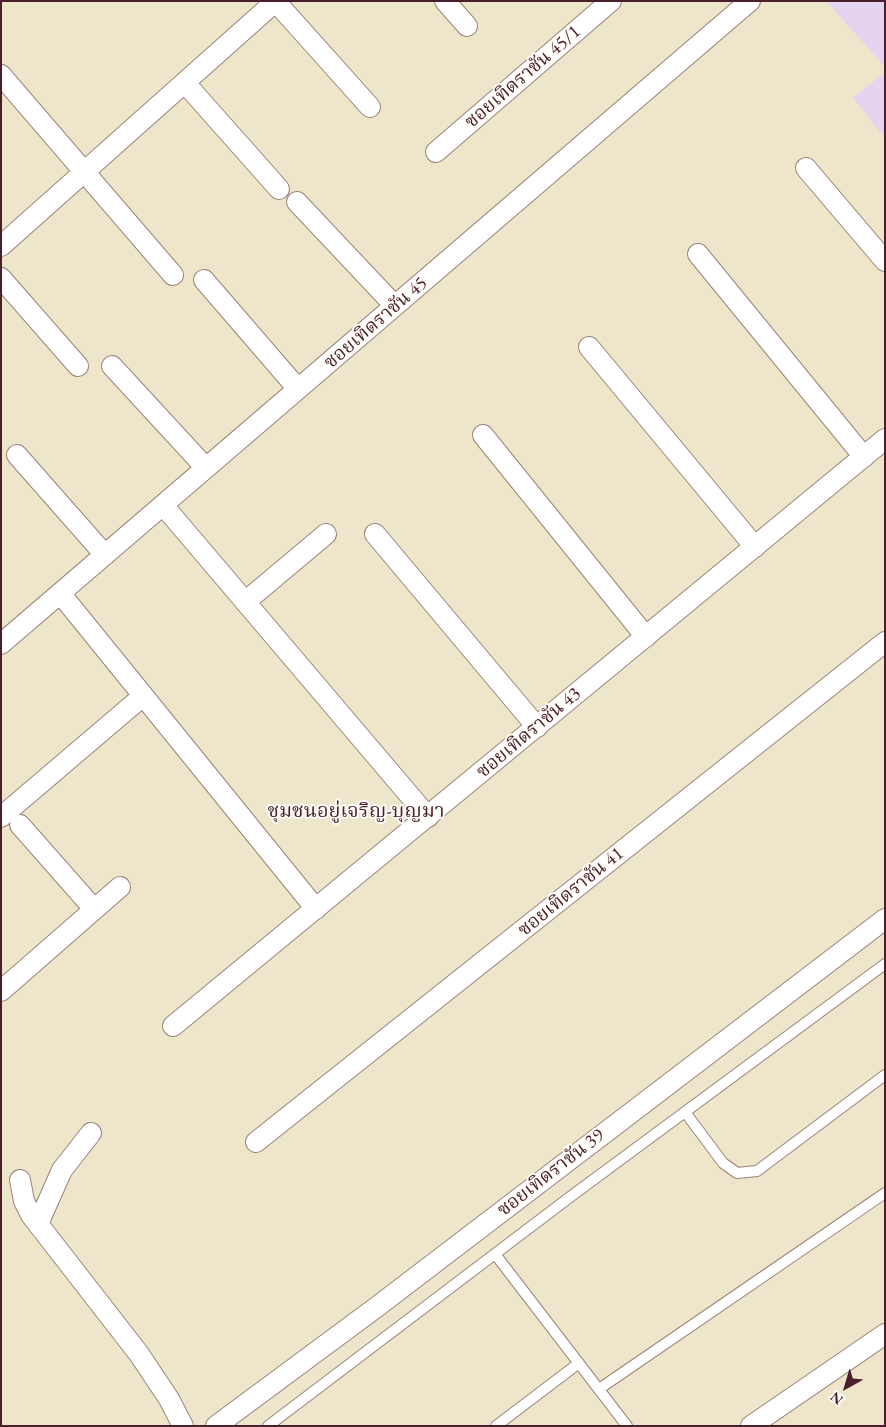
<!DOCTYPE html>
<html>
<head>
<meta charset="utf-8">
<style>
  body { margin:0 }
  #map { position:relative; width:886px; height:1427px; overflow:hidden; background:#eee6ca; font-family:"EB Garamond",serif }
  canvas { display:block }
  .frame { position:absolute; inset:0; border:2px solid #4a1f2b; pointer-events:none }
  .north { position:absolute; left:821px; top:1362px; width:50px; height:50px; -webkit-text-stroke:4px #fdfcf7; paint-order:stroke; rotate:219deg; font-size:14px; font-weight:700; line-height:20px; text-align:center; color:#4a1f2b }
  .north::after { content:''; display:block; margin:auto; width:18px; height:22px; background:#4a1f2b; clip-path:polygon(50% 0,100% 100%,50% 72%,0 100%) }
</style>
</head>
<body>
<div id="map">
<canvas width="886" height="1427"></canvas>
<div class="frame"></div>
<div class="north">N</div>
</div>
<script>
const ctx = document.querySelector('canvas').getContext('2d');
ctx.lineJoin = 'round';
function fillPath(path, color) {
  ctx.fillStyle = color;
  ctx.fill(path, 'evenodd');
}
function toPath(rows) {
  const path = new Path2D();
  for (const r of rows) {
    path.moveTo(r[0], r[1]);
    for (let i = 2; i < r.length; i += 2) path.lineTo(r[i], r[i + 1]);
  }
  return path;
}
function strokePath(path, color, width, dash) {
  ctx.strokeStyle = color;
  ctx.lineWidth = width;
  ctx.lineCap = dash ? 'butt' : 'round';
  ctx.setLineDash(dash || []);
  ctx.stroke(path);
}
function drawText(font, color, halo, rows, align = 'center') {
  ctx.font = font + ' "EB Garamond","Noto Serif Thai",serif';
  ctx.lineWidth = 4;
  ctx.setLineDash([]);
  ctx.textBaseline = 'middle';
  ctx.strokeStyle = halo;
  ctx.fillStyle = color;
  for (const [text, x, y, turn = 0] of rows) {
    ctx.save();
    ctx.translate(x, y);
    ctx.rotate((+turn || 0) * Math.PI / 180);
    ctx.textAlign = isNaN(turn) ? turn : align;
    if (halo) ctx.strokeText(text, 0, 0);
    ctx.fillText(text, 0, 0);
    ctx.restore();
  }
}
const built = toPath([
  [826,1,885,1,885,67],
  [885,72,885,138,853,98]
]);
const service = toPath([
  [685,1112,723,1163,737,1173,757,1171,885,1075],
  [495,1254,627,1426],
  [599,1389,885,1193],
  [268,1426,570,1197,885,964],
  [496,1426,579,1363]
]);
const minor = toPath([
  [445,1,467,26],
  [276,2,370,107],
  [1,75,173,275],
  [185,83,279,189],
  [436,152,611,1],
  [806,168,885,261],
  [297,202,395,306],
  [1,246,276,1],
  [698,254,864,457],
  [1,278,78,366],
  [204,280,298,389],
  [589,347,755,547],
  [112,366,206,468],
  [483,435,646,637],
  [17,455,105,555],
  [163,505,428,817],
  [375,534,537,727],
  [60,593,316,909],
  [245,602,326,534],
  [1,644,750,1],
  [1,817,143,696],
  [20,825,94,909],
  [1,991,120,887],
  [173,1026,885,439],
  [256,1142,885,642],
  [20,1180,24,1201,31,1215,139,1354,169,1399,183,1426],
  [38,1224,62,1170,91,1133],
  [216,1426,378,1306,885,919],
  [751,1426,885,1334]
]);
const streetNames = [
  ["ซอยเทิดราชัน 45/1",523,77,-41],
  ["ซอยเทิดราชัน 45",376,323,-41],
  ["ซอยเทิดราชัน 43",529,733,-40],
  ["ซอยเทิดราชัน 41",571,892,-39],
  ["ซอยเทิดราชัน 39",551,1173,-38]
];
const neighbourhoodNames = [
  ["ชุมชนอยู่เจริญ-บุญมา",356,812]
];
fillPath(built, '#e4d3f1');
strokePath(service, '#9c827a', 12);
strokePath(minor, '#9c827a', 22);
strokePath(service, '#fff', 10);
strokePath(minor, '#fff', 20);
drawText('19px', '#4a1f2b', '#fdfcf7', streetNames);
drawText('20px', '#4a1f2b', '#fdfcf7', neighbourhoodNames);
</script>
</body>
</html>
